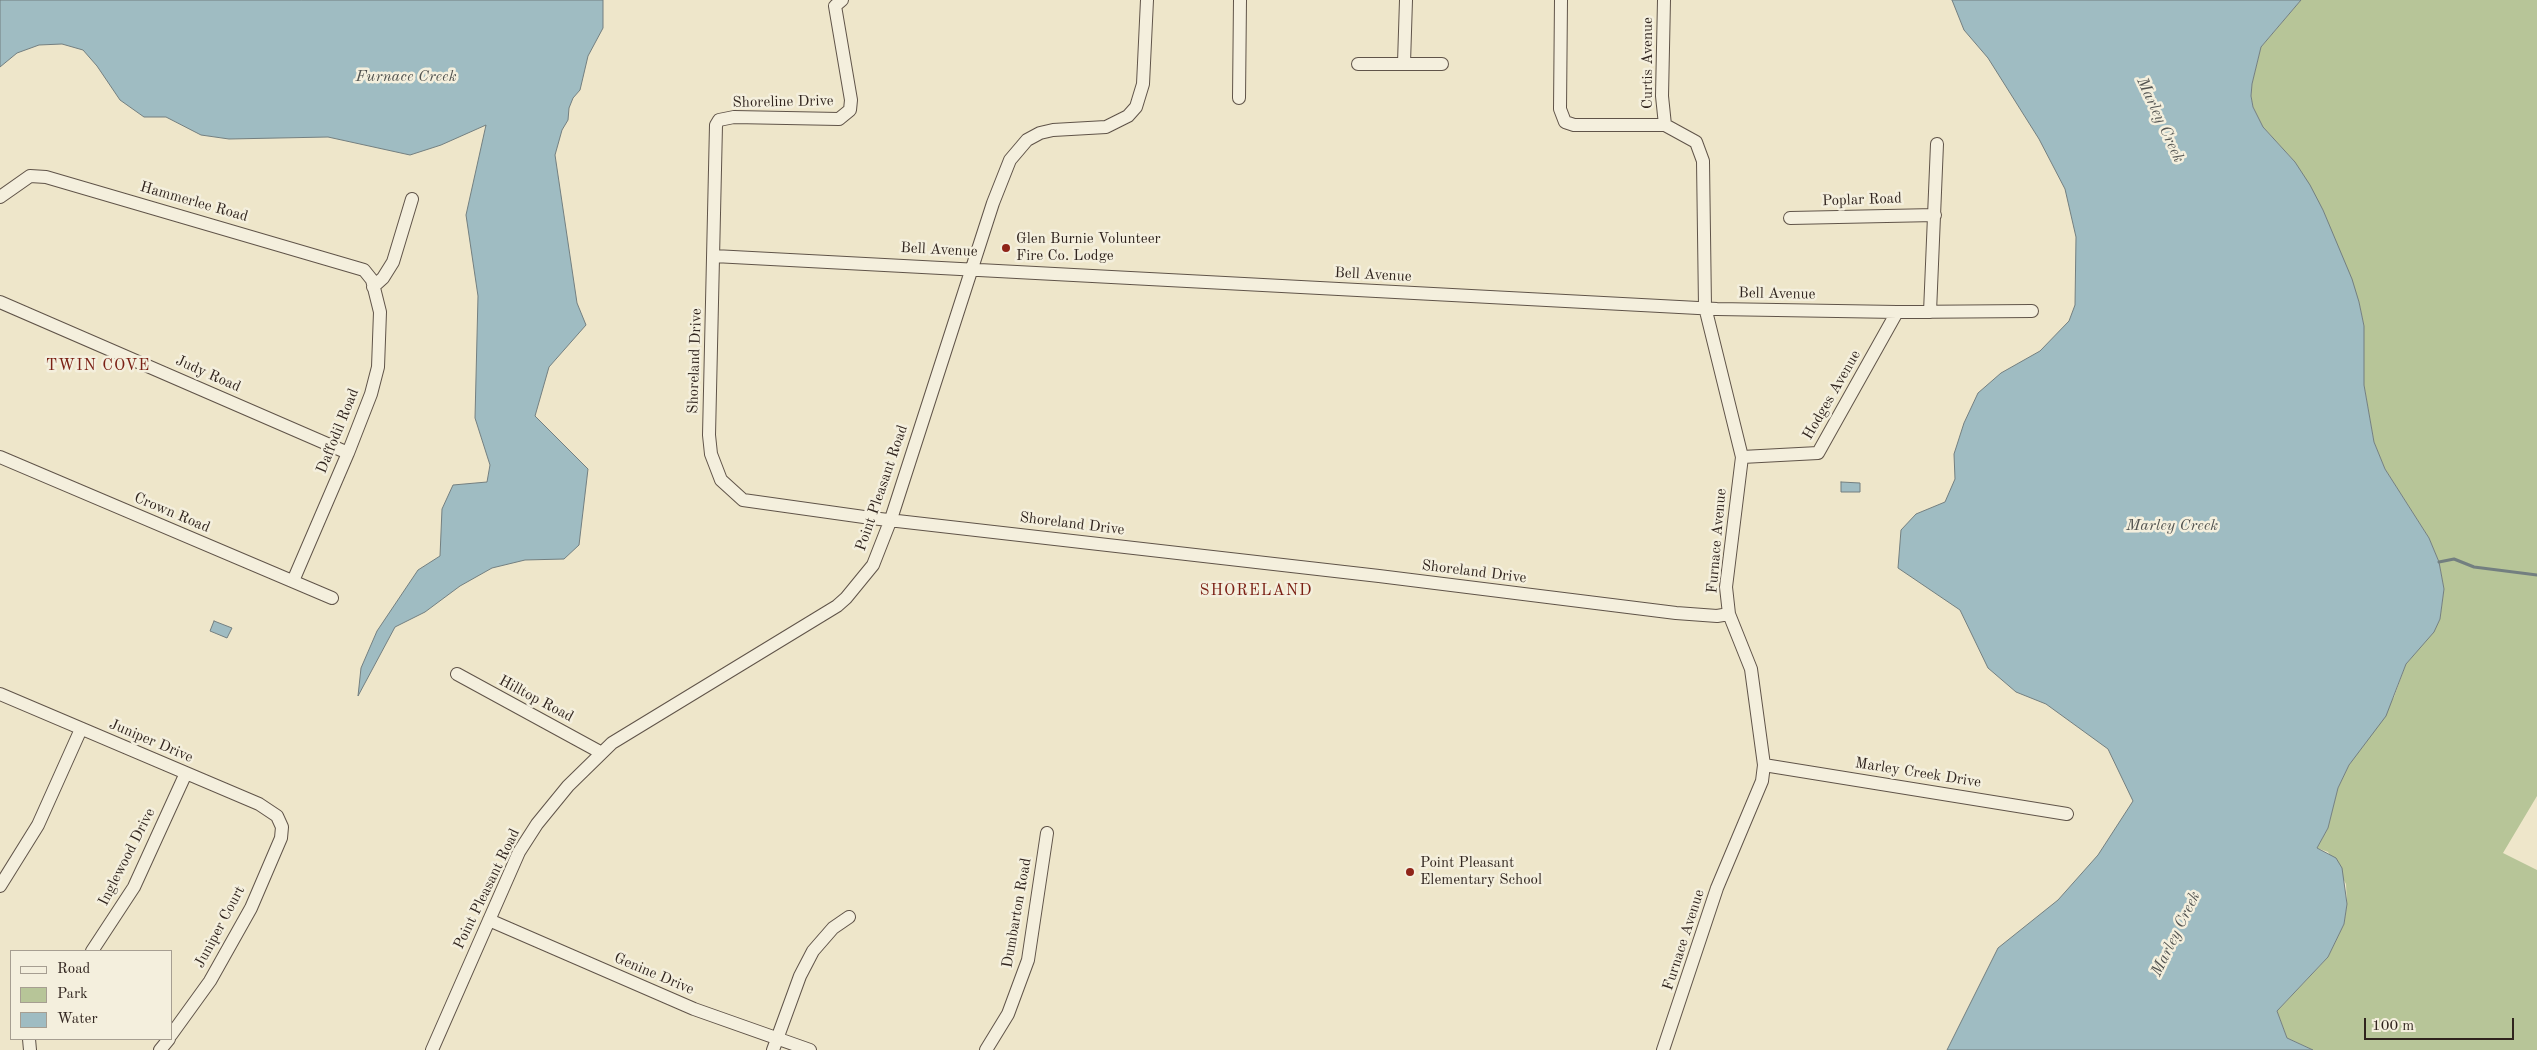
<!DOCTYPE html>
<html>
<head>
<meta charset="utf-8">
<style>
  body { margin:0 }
  #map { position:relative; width:2537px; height:1050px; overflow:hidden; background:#eee6ca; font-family:"Old Standard TT",serif }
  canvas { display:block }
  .legend { position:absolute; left:10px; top:950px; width:162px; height:90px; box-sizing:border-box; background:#f4efdd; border:1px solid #a69e91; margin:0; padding:6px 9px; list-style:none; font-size:15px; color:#30241e }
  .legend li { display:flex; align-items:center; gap:10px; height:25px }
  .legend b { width:25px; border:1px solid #a69e91 }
  .scale { position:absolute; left:2364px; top:1018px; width:150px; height:22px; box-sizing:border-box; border:2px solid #30241e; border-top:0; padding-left:6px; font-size:15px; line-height:18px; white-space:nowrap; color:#30241e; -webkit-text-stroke:4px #f4efdd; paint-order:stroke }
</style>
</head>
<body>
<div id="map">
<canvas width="2537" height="1050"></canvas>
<ul class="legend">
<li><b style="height:6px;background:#f4efdd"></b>Road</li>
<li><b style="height:14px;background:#b7c598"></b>Park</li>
<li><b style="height:14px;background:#9fbcc2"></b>Water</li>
</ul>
<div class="scale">100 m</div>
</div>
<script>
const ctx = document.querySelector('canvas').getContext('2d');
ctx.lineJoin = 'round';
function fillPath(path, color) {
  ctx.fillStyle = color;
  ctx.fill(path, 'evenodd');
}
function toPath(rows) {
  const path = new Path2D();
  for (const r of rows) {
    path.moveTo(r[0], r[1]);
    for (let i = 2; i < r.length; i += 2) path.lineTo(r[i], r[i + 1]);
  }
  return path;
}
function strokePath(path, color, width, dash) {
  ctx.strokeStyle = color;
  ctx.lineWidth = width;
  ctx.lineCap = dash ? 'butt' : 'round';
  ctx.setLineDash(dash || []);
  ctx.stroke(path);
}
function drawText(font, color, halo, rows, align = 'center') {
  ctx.font = font + ' "Old Standard TT",serif';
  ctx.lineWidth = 5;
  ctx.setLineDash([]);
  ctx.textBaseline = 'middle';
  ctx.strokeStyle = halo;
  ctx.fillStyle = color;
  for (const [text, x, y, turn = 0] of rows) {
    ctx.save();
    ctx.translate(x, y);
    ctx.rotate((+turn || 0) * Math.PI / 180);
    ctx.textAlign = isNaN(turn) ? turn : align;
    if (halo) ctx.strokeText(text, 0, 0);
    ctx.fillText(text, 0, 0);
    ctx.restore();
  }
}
const green = toPath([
  [2301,0,2537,0,2537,796,2503,853,2537,870,2537,1050,2313,1050,2287,1038,2277,1011,2328,957,2344,924,2347,904,2346,884,2328,852,2317,848,2328,828,2338,788,2349,765,2394,697,2406,664,2434,631,2440,619,2444,589,2439,562,2429,538,2385,469,2374,442,2364,385,2364,326,2359,302,2323,210,2295,162,2263,127,2253,107,2251,96,2252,84,2261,47]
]);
const water = toPath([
  [0,0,603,0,603,28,588,56,580,90,573,98,569,108,568,120,562,130,555,155,577,303,586,325,549,367,535,416,588,469,579,545,564,559,525,560,492,568,460,586,425,612,395,627,358,696,361,668,377,631,418,570,440,556,442,509,453,485,487,482,490,465,475,418,478,296,466,215,486,125,441,145,410,155,328,137,229,139,201,135,166,117,144,117,120,100,97,66,83,50,62,44,39,45,17,53,0,67,0,0],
  [1952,0,2301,0,2261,47,2252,84,2251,96,2253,107,2263,127,2295,162,2310,185,2323,210,2352,279,2359,302,2364,326,2364,385,2374,442,2385,469,2429,538,2439,562,2444,589,2440,619,2434,632,2406,664,2386,716,2349,765,2338,788,2328,828,2317,848,2336,858,2342,868,2347,904,2344,924,2328,957,2277,1011,2287,1038,2313,1050,1947,1050,1998,948,2058,900,2098,855,2133,801,2108,749,2046,704,2016,692,1988,668,1960,610,1898,568,1901,530,1916,514,1945,502,1955,479,1954,454,1964,423,1978,393,2001,373,2040,351,2069,321,2075,305,2076,237,2065,189,2039,139,1988,58,1964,30,1952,0],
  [1841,482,1860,483,1860,492,1841,492,1841,482],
  [214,621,232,628,227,638,210,631,214,621]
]);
const stream = toPath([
  [2439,562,2454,559,2474,567,2537,575]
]);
const minor = toPath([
  [842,0,835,6,851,100,850,110,839,119,734,117,719,120,716,125,709,435,711,454,721,480,743,500,871,518,1379,576,1676,613,1717,616,1729,614],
  [1561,0,1560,109,1565,122,1574,125,1665,125],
  [1664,0,1662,96,1665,125],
  [1404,63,1406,0],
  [1358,64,1442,64],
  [1239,98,1240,0],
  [0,197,30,176,46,177,364,270,372,280,380,312,378,367,371,394,348,453,293,581],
  [1790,218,1935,215],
  [714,256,1717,309,1897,312,2032,311],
  [373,287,383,278,393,262,412,199],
  [0,302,348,453],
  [1930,312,1937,144],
  [0,457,332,598],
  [1742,457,1818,453,1897,312],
  [457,674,600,752],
  [0,694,259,804,277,816,282,827,281,838,251,908,210,981,171,1035],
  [1764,765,2067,814],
  [0,886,38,825,81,729],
  [489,920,694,1009,810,1050],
  [92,951,134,887,186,773],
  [29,1039,30,1050],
  [160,1050,169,1039],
  [432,1050,519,852,537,824,568,786,612,743,837,606,846,598,873,565,891,519,993,203,1010,160,1027,140,1040,133,1053,130,1106,127,1128,116,1136,107,1143,84,1147,0],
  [773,1050,800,976,813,951,833,928,849,917],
  [986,1050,1008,1014,1028,960,1047,833],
  [1663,1050,1717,888,1762,781,1764,765,1751,669,1729,614,1726,587,1742,457,1705,307,1703,161,1696,142,1665,125]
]);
const markers = [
  [1006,248,5,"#8f2418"],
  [1410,872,5,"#8f2418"]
];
const streetNames = [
  ["Curtis Avenue",1648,63,-90],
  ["Shoreline Drive",783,102,-1],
  ["Poplar Road",1862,200,-2],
  ["Hammerlee Road",194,202,16],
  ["Bell Avenue",939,250,3],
  ["Bell Avenue",1373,275,3],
  ["Bell Avenue",1777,294,1],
  ["Shoreland Drive",695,361,-88],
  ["Judy Road",208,374,24],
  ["Hodges Avenue",1832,395,-60],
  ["Daffodil Road",338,431,-68],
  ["Point Pleasant Road",882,488,-71],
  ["Crown Road",172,513,23],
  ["Shoreland Drive",1072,524,7],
  ["Furnace Avenue",1717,541,-85],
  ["Shoreland Drive",1474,572,7],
  ["Hilltop Road",536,699,28],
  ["Juniper Drive",151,741,23],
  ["Marley Creek Drive",1918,773,9],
  ["Inglewood Drive",127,857,-63],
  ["Point Pleasant Road",487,889,-64],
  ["Dumbarton Road",1017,913,-80],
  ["Juniper Court",220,927,-62],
  ["Furnace Avenue",1684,940,-72],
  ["Genine Drive",654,974,23]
];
const poiNames = [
  ["Glen Burnie Volunteer",1016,239],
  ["Fire Co. Lodge",1016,256],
  ["Point Pleasant",1420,863],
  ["Elementary School",1420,880]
];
const waterNames = [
  ["Furnace Creek",406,77],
  ["Marley Creek",2160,120,65],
  ["Marley Creek",2172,526],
  ["Marley Creek",2176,934,-64]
];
const neighbourhoodNames = [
  ["TWIN COVE",98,366],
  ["SHORELAND",1256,591]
];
fillPath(green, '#b7c598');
fillPath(water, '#9fbcc2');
strokePath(water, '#737f80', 1);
strokePath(stream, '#737f80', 3);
strokePath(minor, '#605449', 14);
strokePath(minor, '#f4efdd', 12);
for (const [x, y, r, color] of markers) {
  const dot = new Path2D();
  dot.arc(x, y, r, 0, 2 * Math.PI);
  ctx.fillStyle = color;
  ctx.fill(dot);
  strokePath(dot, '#f4efdd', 2);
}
drawText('15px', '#30241e', '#f4efdd', streetNames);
drawText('15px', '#30241e', '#f4efdd', poiNames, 'left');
drawText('italic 16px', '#51524f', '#f4efdd', waterNames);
ctx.letterSpacing = '1px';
drawText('16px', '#7a1f14', '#f4efdd', neighbourhoodNames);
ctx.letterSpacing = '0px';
</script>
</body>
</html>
